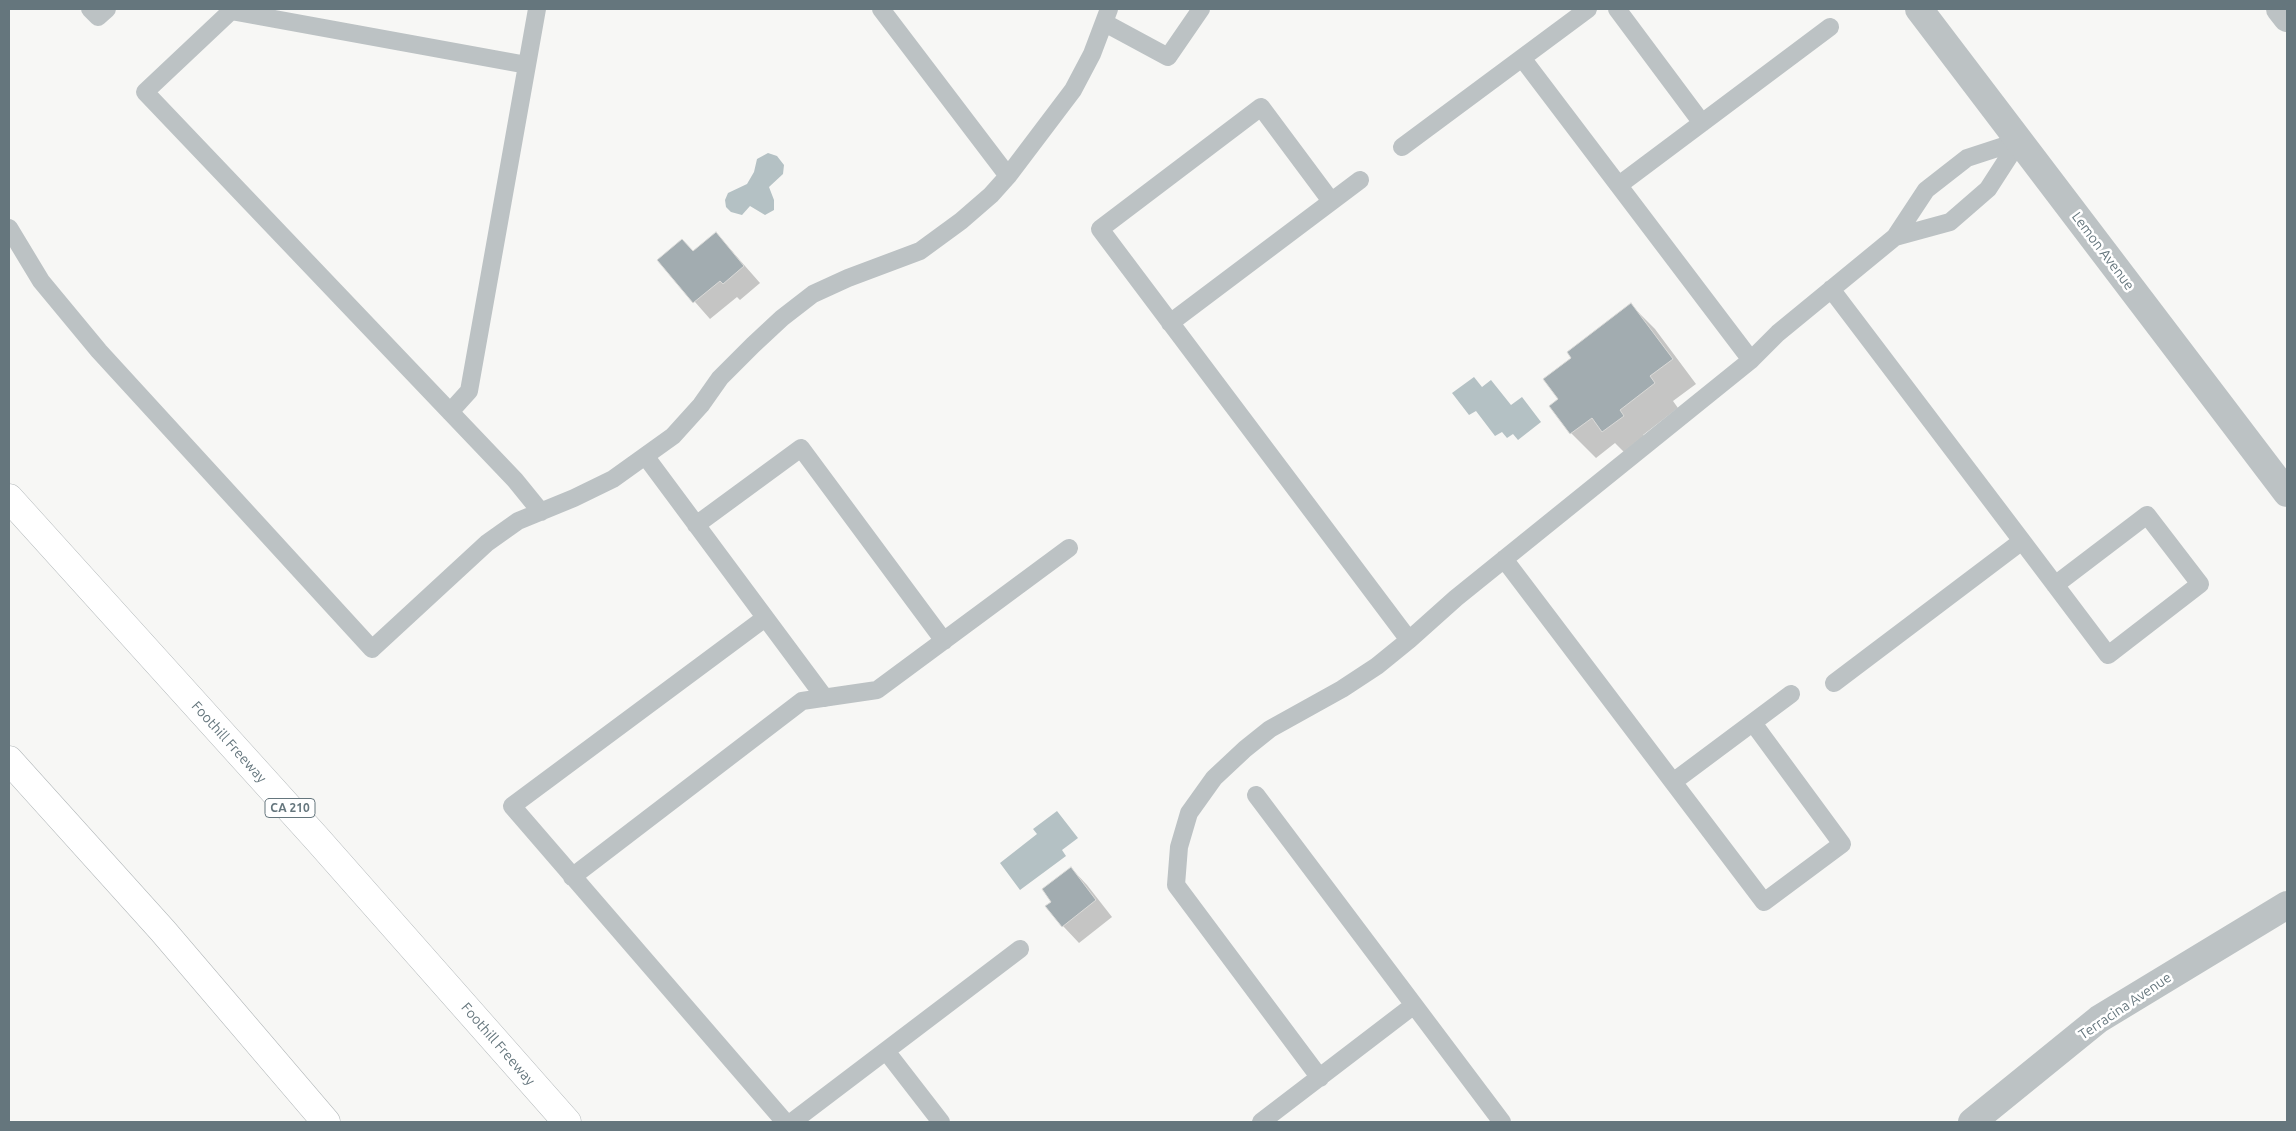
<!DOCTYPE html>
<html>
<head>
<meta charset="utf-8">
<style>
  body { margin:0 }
  #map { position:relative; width:2296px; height:1131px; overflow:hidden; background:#f7f7f5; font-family:Ubuntu,sans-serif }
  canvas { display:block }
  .frame { position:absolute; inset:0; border:10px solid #65767d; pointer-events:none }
</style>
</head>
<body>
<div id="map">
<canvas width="2296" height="1131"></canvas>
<div class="frame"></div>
</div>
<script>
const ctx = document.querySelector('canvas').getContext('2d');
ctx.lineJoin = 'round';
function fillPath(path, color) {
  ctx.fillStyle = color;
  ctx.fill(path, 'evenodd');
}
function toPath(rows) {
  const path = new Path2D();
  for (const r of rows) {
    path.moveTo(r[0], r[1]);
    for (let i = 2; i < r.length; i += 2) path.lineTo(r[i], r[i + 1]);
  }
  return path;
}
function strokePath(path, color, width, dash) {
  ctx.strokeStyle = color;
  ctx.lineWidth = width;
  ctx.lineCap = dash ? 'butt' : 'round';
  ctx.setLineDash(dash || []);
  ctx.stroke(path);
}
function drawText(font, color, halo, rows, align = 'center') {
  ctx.font = font + ' Ubuntu,sans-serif';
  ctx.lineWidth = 5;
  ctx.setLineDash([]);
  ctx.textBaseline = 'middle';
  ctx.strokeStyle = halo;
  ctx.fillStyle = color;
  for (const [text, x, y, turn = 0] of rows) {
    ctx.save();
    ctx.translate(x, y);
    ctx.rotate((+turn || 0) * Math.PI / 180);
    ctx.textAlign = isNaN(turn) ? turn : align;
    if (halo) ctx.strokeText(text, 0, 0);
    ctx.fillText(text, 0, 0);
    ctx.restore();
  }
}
const water = toPath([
  [768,153,777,156,784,165,783,174,769,187,774,200,774,210,765,215,750,206,742,215,731,212,726,207,725,200,728,193,747,184,754,172,757,159],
  [1474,377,1482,387,1491,380,1511,405,1522,397,1541,422,1518,440,1513,434,1507,438,1502,432,1495,436,1476,411,1469,415,1452,393],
  [1057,811,1078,838,1062,850,1066,856,1020,890,1000,863,1037,834,1033,829]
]);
const shadow = toPath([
  [716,233,760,283,740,300,737,297,710,319,658,260,693,252],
  [1631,305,1655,329,1696,384,1673,401,1678,408,1643,435,1648,440,1628,456,1615,443,1596,458,1571,433,1551,406,1559,399,1573,358],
  [1071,868,1087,885,1112,917,1079,943,1063,926,1053,902]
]);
const building = toPath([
  [716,232,744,266,723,284,720,281,693,303,657,260,682,239,693,251,716,232],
  [1631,303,1673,359,1650,376,1655,383,1620,410,1624,416,1602,432,1592,418,1570,434,1549,406,1558,399,1543,379,1571,358,1567,352,1631,303],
  [1071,867,1096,900,1062,927,1045,906,1051,902,1042,889,1071,867]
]);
const service = toPath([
  [90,9,98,17,107,9],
  [881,9,1008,176],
  [1617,9,1702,123],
  [1105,23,1168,57,1201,9],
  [1522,58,1751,360],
  [527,65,231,11,145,92,515,480,541,512],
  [1402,147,1588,9],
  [1619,185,1830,27],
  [1331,201,1261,107,1100,229,1409,640],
  [9,228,41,281,99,351,372,649,487,543,518,521,574,498,613,479,673,436,701,405,720,378,753,345,782,318,813,294,848,278,920,251,961,221,991,195,1008,176,1073,90,1092,54,1109,9],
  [1895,237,1950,222,1988,189,2019,141],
  [1831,289,2022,541,2108,655,2200,584,2147,515,2055,585],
  [1170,323,1360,180],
  [450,412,469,391,537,9],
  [646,457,825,698],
  [696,525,801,448,944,641],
  [1504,559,1764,902,1842,844,1753,723],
  [765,618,512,806,785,1122],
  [1834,683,2022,541],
  [1673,782,1791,694],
  [1256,795,1502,1122],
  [572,877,802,701,877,690,1069,548],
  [886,1051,941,1122],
  [1320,1078,1176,885,1179,847,1189,813,1214,778,1245,749,1270,729,1342,689,1377,666,1409,640,1456,598,1751,360,1778,333,1895,237,1926,190,1967,158,2019,141],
  [792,1122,1020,949],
  [1261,1122,1414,1005]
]);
const minor = toPath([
  [2280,9,2287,18],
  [1972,1122,2099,1019,2287,905]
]);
const tertiary = toPath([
  [1919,9,2287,493]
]);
const motorway = toPath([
  [9,498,318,840,567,1122],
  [9,760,163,931,326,1122]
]);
const shields = [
  [290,808,50]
];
const shieldNames = [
  ["CA 210",290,808]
];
const streetNames = [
  ["Lemon Avenue",2103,251,53],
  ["Foothill Freeway",229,742,48],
  ["Terracina Avenue",2125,1006,-34],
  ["Foothill Freeway",498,1044,49]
];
fillPath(water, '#b4c1c4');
fillPath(shadow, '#0003');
fillPath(building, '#a2acb0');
strokePath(building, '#d9d9d7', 1);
strokePath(motorway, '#b2b7b9', 29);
strokePath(service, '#bcc2c4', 18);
strokePath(minor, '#bcc2c4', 28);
strokePath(tertiary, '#bcc2c4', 28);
strokePath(motorway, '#fff', 28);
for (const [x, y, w] of shields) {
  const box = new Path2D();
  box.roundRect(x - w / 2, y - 9.5, w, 19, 4);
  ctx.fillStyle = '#fff';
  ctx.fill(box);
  strokePath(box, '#65767d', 1);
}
drawText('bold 12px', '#65767d', null, shieldNames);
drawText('14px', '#65767d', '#fff', streetNames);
</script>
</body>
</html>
